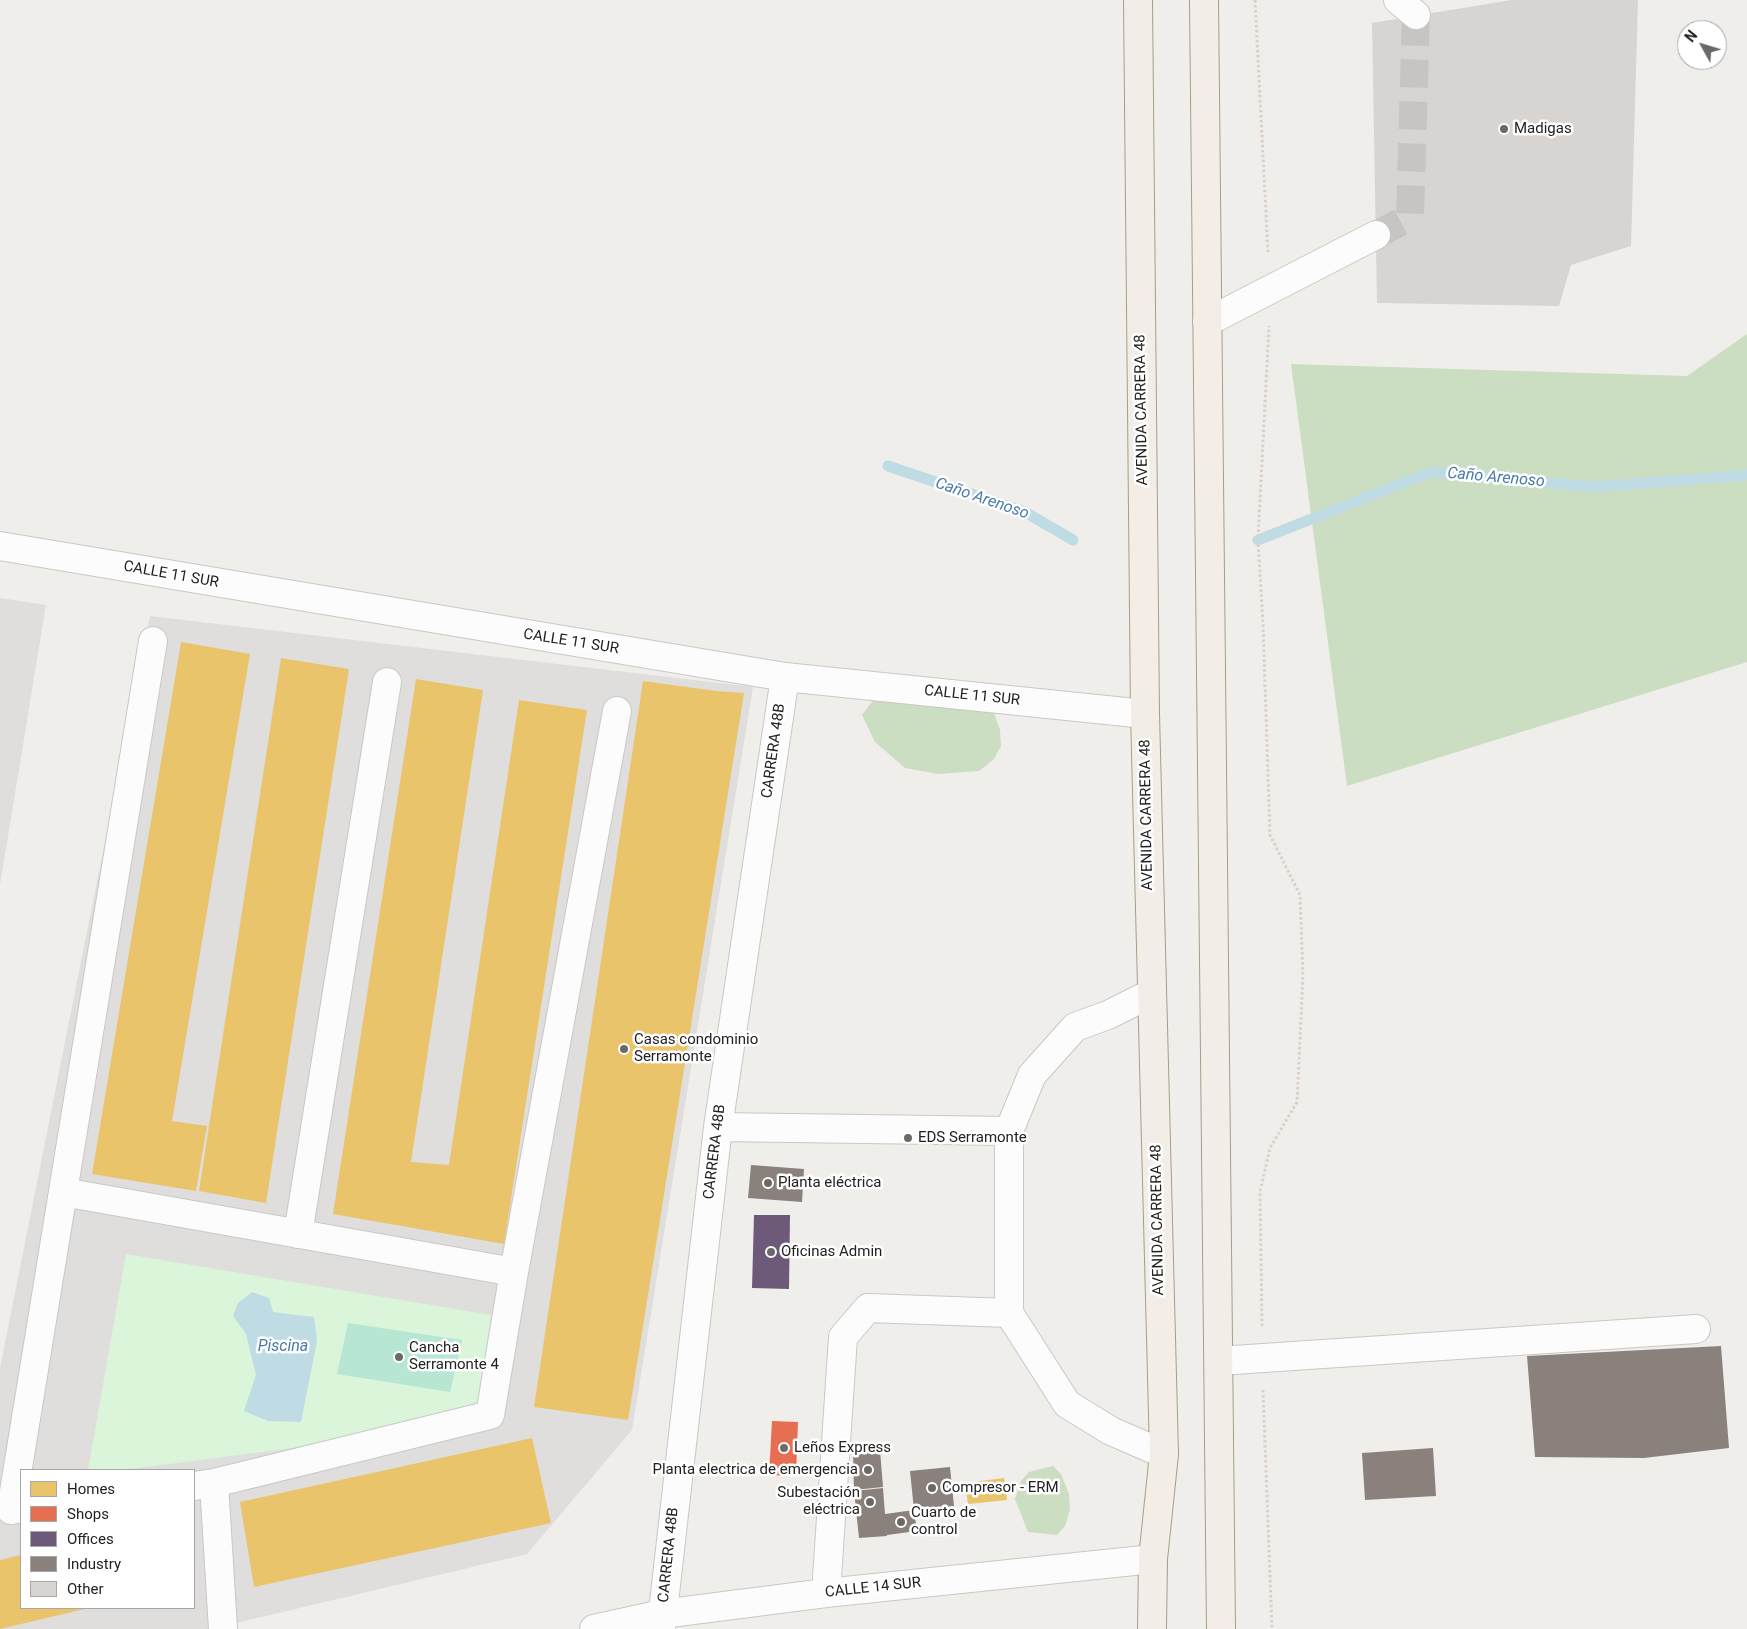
<!DOCTYPE html>
<html>
<head>
<meta charset="utf-8">
<style>
  body { margin:0 }
  #map { position:relative; width:1747px; height:1629px; overflow:hidden; background:#f0eeeb; font-family:Roboto,sans-serif }
  canvas { display:block }
  .legend { position:absolute; left:20px; top:1469px; width:175px; height:140px; box-sizing:border-box; background:#fff; border:1px solid #a7a7a7; margin:0; padding:6px 9px; list-style:none; font-size:15px; color:#222 }
  .legend li { display:flex; align-items:center; gap:10px; height:25px }
  .legend b { width:25px; border:1px solid #a7a7a7 }
  .north { position:absolute; left:1677px; top:20px; width:50px; height:50px; box-sizing:border-box; background:#fff; border:1px solid #a7a7a7; border-radius:50%; rotate:309deg; font-size:14px; font-weight:700; line-height:20px; text-align:center; color:#222 }
  .north::after { content:''; display:block; margin:auto; width:18px; height:22px; background:#6a6968; clip-path:polygon(50% 0,100% 100%,50% 72%,0 100%) }
</style>
</head>
<body>
<div id="map">
<canvas width="1747" height="1629"></canvas>
<ul class="legend">
<li><b style="height:14px;background:#e9c46a"></b>Homes</li>
<li><b style="height:14px;background:#e76f51"></b>Shops</li>
<li><b style="height:14px;background:#6d597a"></b>Offices</li>
<li><b style="height:14px;background:#8a817c"></b>Industry</li>
<li><b style="height:14px;background:#d7d4d2"></b>Other</li>
</ul>
<div class="north">N</div>
</div>
<script>
const ctx = document.querySelector('canvas').getContext('2d');
ctx.lineJoin = 'round';
function fillPath(path, color) {
  ctx.fillStyle = color;
  ctx.fill(path, 'evenodd');
}
function toPath(rows) {
  const path = new Path2D();
  for (const r of rows) {
    path.moveTo(r[0], r[1]);
    for (let i = 2; i < r.length; i += 2) path.lineTo(r[i], r[i + 1]);
  }
  return path;
}
function strokePath(path, color, width, dash) {
  ctx.strokeStyle = color;
  ctx.lineWidth = width;
  ctx.lineCap = dash ? 'butt' : 'round';
  ctx.setLineDash(dash || []);
  ctx.stroke(path);
}
function drawText(font, color, halo, rows, align = 'center') {
  ctx.font = font + ' Roboto,sans-serif';
  ctx.lineWidth = 5;
  ctx.setLineDash([]);
  ctx.textBaseline = 'middle';
  ctx.strokeStyle = halo;
  ctx.fillStyle = color;
  for (const [text, x, y, turn = 0] of rows) {
    ctx.save();
    ctx.translate(x, y);
    ctx.rotate((+turn || 0) * Math.PI / 180);
    ctx.textAlign = isNaN(turn) ? turn : align;
    if (halo) ctx.strokeText(text, 0, 0);
    ctx.fillText(text, 0, 0);
    ctx.restore();
  }
}
const residential = toPath([
  [0,598,46,605,0,885],
  [150,616,753,687,632,1430,527,1554,211,1629,0,1629,0,1368],
  [21,1470,194,1470,194,1608,21,1608]
]);
const forest = toPath([
  [1747,334,1747,662,1347,786,1291,364,1687,376],
  [875,698,993,710,1000,730,1001,746,994,759,979,771,938,774,905,768,875,742,862,715],
  [1053,1466,1061,1474,1069,1494,1070,1509,1065,1526,1057,1535,1028,1532,1015,1499,1021,1481,1029,1472]
]);
const park = toPath([
  [126,1254,491,1315,479,1406,308,1446,123,1470,88,1470]
]);
const pitch = toPath([
  [348,1323,462,1340,450,1392,337,1374]
]);
const water = toPath([
  [252,1292,269,1298,273,1312,314,1317,317,1341,301,1422,268,1421,244,1411,256,1375,246,1334,233,1316,238,1303]
]);
const homes = toPath([
  [181,642,250,654,172,1121,207,1126,196,1191,92,1174],
  [281,658,349,669,266,1203,199,1191],
  [416,679,483,690,411,1162,449,1165,519,700,587,710,504,1244,333,1214],
  [643,681,716,691,744,693,628,1420,534,1407],
  [532,1438,551,1523,254,1587,240,1502],
  [1004,1478,1007,1500,968,1504,965,1483],
  [21,1555,21,1608,89,1608,0,1629,0,1560]
]);
const shops = toPath([
  [772,1421,798,1422,796,1476,769,1475]
]);
const offices = toPath([
  [754,1215,790,1215,789,1289,752,1288]
]);
const industry = toPath([
  [751,1165,804,1169,802,1202,748,1198],
  [1721,1346,1729,1448,1644,1458,1535,1457,1527,1356],
  [1433,1448,1436,1496,1365,1500,1362,1453],
  [880,1450,883,1487,854,1490,853,1452],
  [950,1467,954,1506,914,1510,910,1471],
  [883,1488,885,1514,914,1510,917,1531,887,1535,886,1528,887,1536,859,1538,854,1491]
]);
const stream = toPath([
  [888,466,1025,512,1073,540],
  [1258,540,1431,472,1593,487,1747,475]
]);
const building = toPath([
  [1511,0,1638,0,1631,246,1571,265,1559,306,1377,303,1372,23]
]);
const minorTunnel = toPath([
  [1376,235,1410,217,1416,15]
]);
const path = toPath([
  [1255,0,1268,253],
  [1262,1326,1260,1192,1270,1148,1297,1102,1303,976,1300,895,1270,835,1263,624,1258,540,1269,326],
  [1263,1390,1272,1629]
]);
const minor = toPath([
  [1398,0,1416,15],
  [1207,322,1376,235],
  [0,546,785,677,1145,714],
  [1152,993,1108,1015,1075,1027,1032,1075,1009,1131,1009,1313,1067,1404,1111,1431,1164,1454],
  [718,1127,1009,1131],
  [63,1192,514,1272],
  [298,1234,387,682],
  [1219,1361,1696,1329],
  [214,1483,223,1629],
  [194,1486,214,1483,490,1415,514,1272,617,711],
  [21,1508,11,1510,153,641],
  [826,1593,843,1337,868,1308,1009,1313],
  [594,1629,662,1614,826,1593,1153,1559],
  [661,1629,718,1127,785,677]
]);
const major = toPath([
  [1138,0,1145,714,1164,1454,1153,1559,1152,1629],
  [1204,0,1221,1629]
]);
const markers = [
  [1504,129,5,"#6a6968"],
  [624,1049,5,"#6a6968"],
  [908,1138,5,"#6a6968"],
  [768,1183,5,"#6a6968"],
  [771,1252,5,"#6a6968"],
  [399,1357,5,"#6a6968"],
  [784,1448,5,"#6a6968"],
  [868,1470,5,"#6a6968"],
  [932,1488,5,"#6a6968"],
  [870,1502,5,"#6a6968"],
  [901,1522,5,"#6a6968"]
];
const poiNames = [
  ["Madigas",1514,129],
  ["Casas condominio",634,1040],
  ["Serramonte",634,1057],
  ["EDS Serramonte",918,1138],
  ["Planta eléctrica",778,1183],
  ["Oficinas Admin",781,1252],
  ["Cancha",409,1348],
  ["Serramonte 4",409,1365],
  ["Leños Express",794,1448],
  ["Planta electrica de emergencia",858,1470,"right"],
  ["Compresor - ERM",942,1488],
  ["Subestación",860,1493,"right"],
  ["eléctrica",860,1510,"right"],
  ["Cuarto de",911,1513],
  ["control",911,1530]
];
const streetNames = [
  ["AVENIDA CARRERA 48",1142,410,-91],
  ["CALLE 11 SUR",171,575,10],
  ["CALLE 11 SUR",571,642,9],
  ["CALLE 11 SUR",972,696,6],
  ["CARRERA 48B",774,751,-82],
  ["AVENIDA CARRERA 48",1147,815,-91],
  ["CARRERA 48B",715,1152,-83],
  ["AVENIDA CARRERA 48",1158,1220,-91],
  ["CARRERA 48B",669,1555,-84],
  ["CALLE 14 SUR",873,1588,-6]
];
const waterNames = [
  ["Caño Arenoso",1496,478,5],
  ["Caño Arenoso",982,499,19],
  ["Piscina",283,1347]
];
fillPath(residential, '#dfdedc');
fillPath(forest, '#cbdec1');
fillPath(park, '#daf5da');
fillPath(pitch, '#b7e6d2');
fillPath(water, '#bfdbe3');
fillPath(homes, '#e9c46a');
fillPath(shops, '#e76f51');
fillPath(offices, '#6d597a');
fillPath(industry, '#8a817c');
strokePath(stream, '#bfdbe3', 11);
fillPath(building, '#d7d4d2');
strokePath(minorTunnel, '#c7c5c3', 28, [28, 14]);
strokePath(minor, '#c9c8c7', 30);
strokePath(major, '#a79c86', 30);
strokePath(path, '#dccecd', 3, [2.5, 2.5]);
strokePath(minor, '#fdfcfc', 28);
strokePath(major, '#f3ede7', 28);
for (const [x, y, r, color] of markers) {
  const dot = new Path2D();
  dot.arc(x, y, r, 0, 2 * Math.PI);
  ctx.fillStyle = color;
  ctx.fill(dot);
  strokePath(dot, '#fff', 2);
}
drawText('15px', '#222', '#fff', poiNames, 'left');
drawText('15px', '#222', '#fff', streetNames);
drawText('italic 16px', '#4a7aab', '#fff', waterNames);
</script>
</body>
</html>
